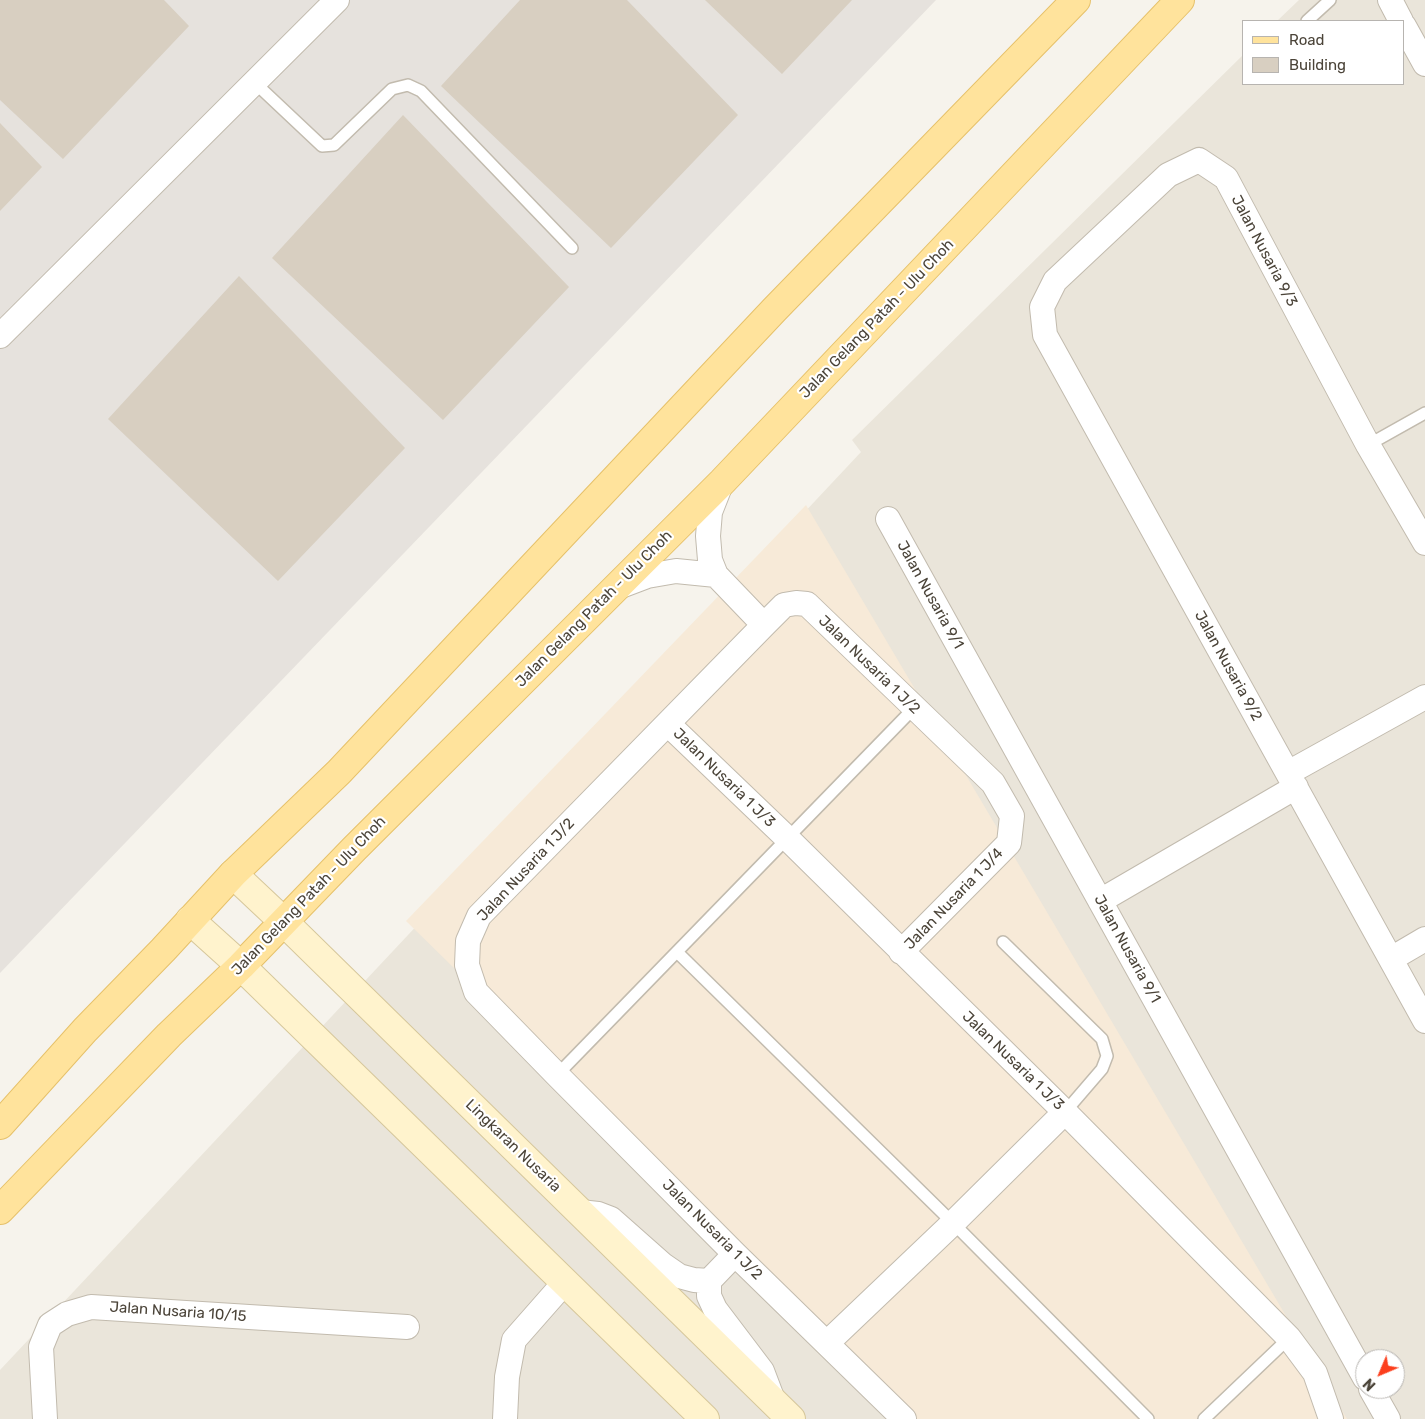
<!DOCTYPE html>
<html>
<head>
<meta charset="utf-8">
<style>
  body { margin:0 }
  #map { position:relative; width:1425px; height:1419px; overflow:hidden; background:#f6f3ec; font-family:Rubik,sans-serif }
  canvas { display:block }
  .legend { position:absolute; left:1242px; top:20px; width:162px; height:65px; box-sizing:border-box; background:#fff; border:1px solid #b7b4b0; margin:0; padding:6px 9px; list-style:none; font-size:15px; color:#4b4439 }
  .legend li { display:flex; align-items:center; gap:10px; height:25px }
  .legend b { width:25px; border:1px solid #b7b4b0 }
  .north { position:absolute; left:1355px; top:1349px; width:50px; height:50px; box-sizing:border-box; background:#fff; border:1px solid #b7b4b0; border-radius:50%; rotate:225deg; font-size:14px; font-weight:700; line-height:20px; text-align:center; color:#4b4439 }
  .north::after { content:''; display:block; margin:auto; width:18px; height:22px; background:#fc3f1d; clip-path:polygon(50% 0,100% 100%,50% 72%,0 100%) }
</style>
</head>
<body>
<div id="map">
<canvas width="1425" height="1419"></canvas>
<ul class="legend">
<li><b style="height:6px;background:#ffe39c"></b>Road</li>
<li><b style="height:14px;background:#d8cfc1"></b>Building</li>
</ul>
<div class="north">N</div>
</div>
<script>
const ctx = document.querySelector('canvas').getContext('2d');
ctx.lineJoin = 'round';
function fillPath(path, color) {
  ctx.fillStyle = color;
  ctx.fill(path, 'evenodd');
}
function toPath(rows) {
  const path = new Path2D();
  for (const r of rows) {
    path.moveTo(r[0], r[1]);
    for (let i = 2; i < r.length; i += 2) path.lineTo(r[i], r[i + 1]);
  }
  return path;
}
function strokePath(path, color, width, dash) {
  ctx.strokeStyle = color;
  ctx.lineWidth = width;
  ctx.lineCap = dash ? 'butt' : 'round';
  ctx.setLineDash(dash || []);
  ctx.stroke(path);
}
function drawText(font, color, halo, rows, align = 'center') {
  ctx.font = font + ' Rubik,sans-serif';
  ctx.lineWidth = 4.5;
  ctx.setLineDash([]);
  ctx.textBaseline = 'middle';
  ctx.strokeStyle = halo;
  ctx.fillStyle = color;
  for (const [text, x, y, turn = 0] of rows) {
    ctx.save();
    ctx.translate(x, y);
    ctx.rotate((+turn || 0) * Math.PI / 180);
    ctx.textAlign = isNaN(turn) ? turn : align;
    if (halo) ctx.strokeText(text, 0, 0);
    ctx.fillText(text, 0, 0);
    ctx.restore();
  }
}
const residential = toPath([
  [1299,0,1425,0,1425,1419,0,1419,0,1370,861,452,852,440,1244,54,1244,84,1404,84,1404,21,1277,21],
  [1365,1359,1395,1359,1395,1389,1365,1389]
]);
const commercial = toPath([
  [806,505,1347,1419,914,1419,406,921]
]);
const industrial = toPath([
  [0,0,936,0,0,973]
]);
const building = toPath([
  [0,0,164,0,189,26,63,159,0,100],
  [520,0,627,0,738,115,611,248,441,86],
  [705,0,852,0,782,74],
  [403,115,569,287,443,420,272,258],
  [0,123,42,167,0,211],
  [239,276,405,448,278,581,108,419]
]);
const service = toPath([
  [1307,21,1330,0],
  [254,82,322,146,334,145,392,89,408,85,421,91,572,248],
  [1368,445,1425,413],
  [1003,942,1102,1039,1107,1056,1102,1069,1065,1112],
  [677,952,953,1223,1148,1419],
  [557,1075,914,708],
  [1204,1419,1289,1338]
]);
const minor = toPath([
  [1390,0,1401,21],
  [1404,26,1425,64],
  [0,336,337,0],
  [721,484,710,512,708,536,710,560,716,575,764,625],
  [888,519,1365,1378],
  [1425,543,1368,445,1226,178,1199,160,1168,175,1055,281,1042,307,1045,335,1425,1021],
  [618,587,647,576,676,571,716,575],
  [668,724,787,838,1065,1112,1289,1338,1315,1373,1331,1419],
  [1288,773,1425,697],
  [1100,901,1296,787],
  [901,952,1009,843,1012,816,993,783,807,604,796,603,784,605,764,625,479,916,468,941,467,965,476,992,557,1075,735,1254,904,1419],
  [1391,959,1425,939],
  [580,1212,598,1214,611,1219,663,1265,679,1276,694,1280,709,1281],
  [735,1254,709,1281,709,1296,715,1309,762,1371,773,1400],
  [827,1343,953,1223,1065,1112],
  [1371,1389,1388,1419],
  [45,1419,41,1347,50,1325,67,1314,91,1307,407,1327],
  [505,1419,507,1377,514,1340,565,1282]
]);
const secondary = toPath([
  [233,874,284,922,791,1419],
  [190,920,241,966,705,1419]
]);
const primary = toPath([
  [0,1125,85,1030,163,950,233,874,339,772,775,309,1076,0],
  [0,1210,169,1035,241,966,354,849,722,482,1180,0]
]);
const streetNames = [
  ["Jalan Nusaria 9/3",1264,251,62],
  ["Jalan Gelang Patah - Ulu Choh",877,319,-46],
  ["Jalan Nusaria 9/1",930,595,61],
  ["Jalan Gelang Patah - Ulu Choh",594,609,-45],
  ["Jalan Nusaria 1 J/2",869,665,44],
  ["Jalan Nusaria 9/2",1228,666,61],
  ["Jalan Nusaria 1 J/3",724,778,44],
  ["Jalan Nusaria 1 J/2",526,870,-47],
  ["Jalan Gelang Patah - Ulu Choh",309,896,-46],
  ["Jalan Nusaria 1 J/4",954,899,-46],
  ["Jalan Nusaria 9/1",1127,949,61],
  ["Jalan Nusaria 1 J/3",1013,1061,44],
  ["Lingkaran Nusaria",513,1146,44],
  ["Jalan Nusaria 1 J/2",712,1230,45],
  ["Jalan Nusaria 10/15",178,1312,4]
];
fillPath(residential, '#eae5da');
fillPath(commercial, '#f7ead8');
fillPath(industrial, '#e6e2dd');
fillPath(building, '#d8cfc1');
strokePath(service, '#c2bbae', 14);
strokePath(minor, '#c2bbae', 26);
strokePath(secondary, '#d6c79b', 30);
strokePath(primary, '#e6c16a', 30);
strokePath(service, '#fff', 11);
strokePath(minor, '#fff', 24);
strokePath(secondary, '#fff3cd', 28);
strokePath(primary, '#ffe39c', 28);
drawText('15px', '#4b4439', '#fff', streetNames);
</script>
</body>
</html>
